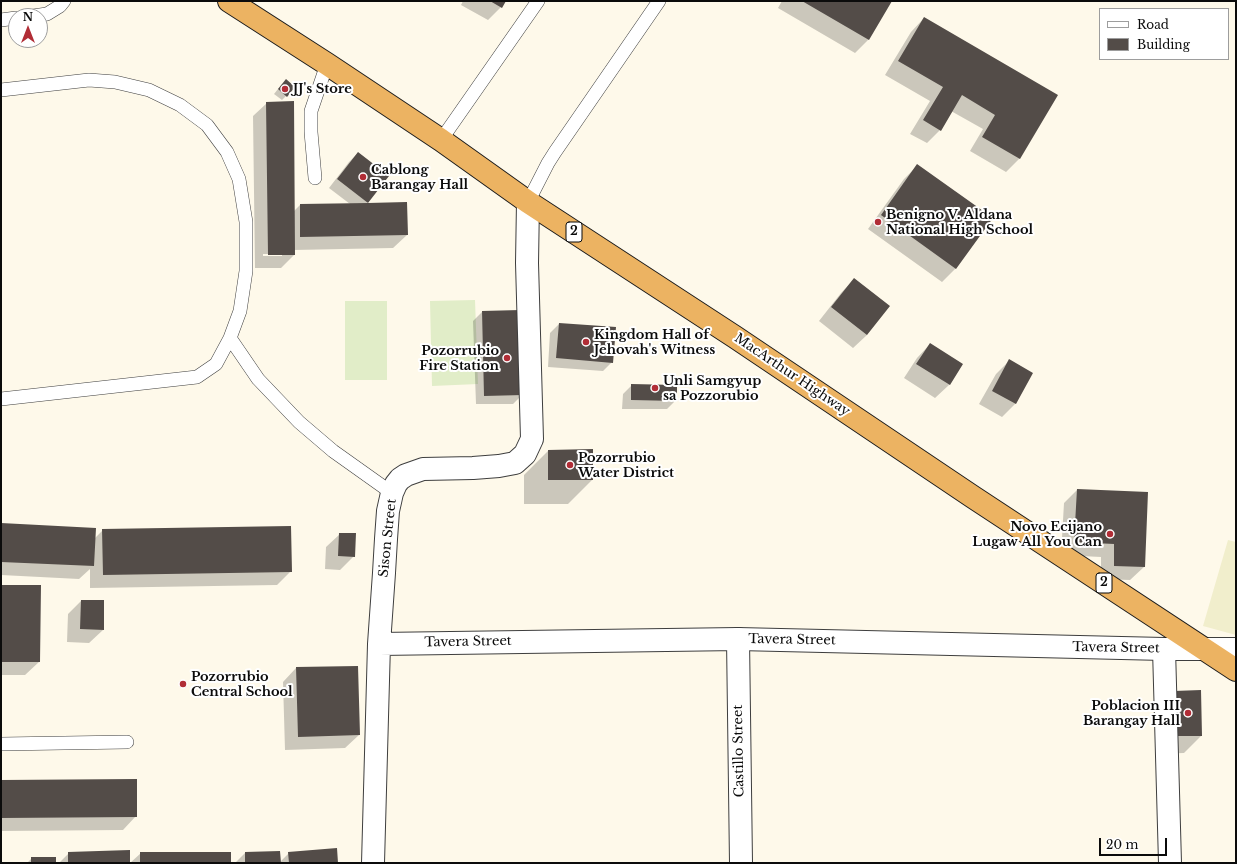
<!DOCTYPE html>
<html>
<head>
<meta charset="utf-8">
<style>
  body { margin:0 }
  #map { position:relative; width:1237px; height:864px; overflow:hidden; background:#fef9ea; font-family:"Libre Baskerville",serif }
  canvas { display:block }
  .frame { position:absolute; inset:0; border:2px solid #0b0b0b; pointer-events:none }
  .legend { position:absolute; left:1099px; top:8px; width:130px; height:52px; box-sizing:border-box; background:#fff; border:1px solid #9d9d9d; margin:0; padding:5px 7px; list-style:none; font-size:12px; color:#0b0b0b }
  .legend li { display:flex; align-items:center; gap:8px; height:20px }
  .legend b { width:20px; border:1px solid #9d9d9d }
  .north { position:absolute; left:8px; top:8px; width:40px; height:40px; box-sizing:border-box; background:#fff; border:1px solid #9d9d9d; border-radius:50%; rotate:0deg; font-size:11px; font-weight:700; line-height:16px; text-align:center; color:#0b0b0b }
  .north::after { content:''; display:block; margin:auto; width:14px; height:18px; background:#b12d36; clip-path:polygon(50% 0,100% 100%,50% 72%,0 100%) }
  .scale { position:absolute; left:1099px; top:838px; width:68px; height:18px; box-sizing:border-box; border:2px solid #0b0b0b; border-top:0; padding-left:5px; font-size:12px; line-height:14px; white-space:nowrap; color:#0b0b0b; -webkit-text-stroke:3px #fff; paint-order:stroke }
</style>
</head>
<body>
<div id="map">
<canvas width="1237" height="864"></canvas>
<div class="frame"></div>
<ul class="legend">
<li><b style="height:5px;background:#fff"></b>Road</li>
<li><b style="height:11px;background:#534c48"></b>Building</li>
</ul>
<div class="north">N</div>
<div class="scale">20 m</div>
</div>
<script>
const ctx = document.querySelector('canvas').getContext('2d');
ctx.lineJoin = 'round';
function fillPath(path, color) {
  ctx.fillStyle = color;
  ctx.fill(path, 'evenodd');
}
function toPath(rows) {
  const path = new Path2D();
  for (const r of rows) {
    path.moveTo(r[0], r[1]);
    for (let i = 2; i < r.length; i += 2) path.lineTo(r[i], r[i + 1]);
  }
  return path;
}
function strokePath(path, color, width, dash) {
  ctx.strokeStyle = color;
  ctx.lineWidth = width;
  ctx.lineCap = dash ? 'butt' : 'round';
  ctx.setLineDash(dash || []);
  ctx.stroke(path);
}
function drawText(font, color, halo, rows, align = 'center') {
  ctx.font = font + ' "Libre Baskerville",serif';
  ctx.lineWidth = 4;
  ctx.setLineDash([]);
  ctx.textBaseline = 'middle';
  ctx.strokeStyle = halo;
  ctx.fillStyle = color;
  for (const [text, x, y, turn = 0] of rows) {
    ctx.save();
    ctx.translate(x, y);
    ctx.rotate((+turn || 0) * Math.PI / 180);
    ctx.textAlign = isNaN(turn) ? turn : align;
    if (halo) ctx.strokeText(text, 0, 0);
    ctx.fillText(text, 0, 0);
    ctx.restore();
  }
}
const farmland = toPath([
  [1228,540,1236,542,1236,635,1203,626]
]);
const pitch = toPath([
  [475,300,478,384,432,386,430,301],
  [345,301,387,301,387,380,345,380]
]);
const shadow = toPath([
  [463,1,505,1,501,7,488,20,461,5],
  [782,1,891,1,868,40,855,53,778,8],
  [924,18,1057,96,1019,159,1006,172,970,151,983,129,951,111,940,130,927,143,910,134,930,101,885,75,911,32],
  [282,84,286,96,282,100,274,94],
  [267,103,294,211,300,205,350,204,329,188,349,162,358,153,388,176,366,204,407,235,393,248,294,250,294,255,281,268,255,268,253,116],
  [263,254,282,254,282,256,263,256],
  [917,166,956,268,942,282,868,229,904,179],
  [854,279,867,335,853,348,819,321,841,293],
  [482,312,522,395,513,404,476,404,473,321],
  [559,324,612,362,603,371,548,367,550,333],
  [930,344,962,364,949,385,935,398,904,378,917,358],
  [1009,361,1016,403,1002,417,979,404,996,374],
  [632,385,676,400,667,409,622,409,623,394],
  [548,451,592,480,568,504,524,504,524,475],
  [1077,490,1147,493,1144,567,1130,580,1101,579,1101,557,1061,555,1064,503],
  [1,524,94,539,103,530,291,571,277,585,90,588,90,569,79,579,1,575],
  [340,534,354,556,340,570,325,569,326,547],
  [1,586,40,586,39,662,25,675,1,675],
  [81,601,103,630,89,643,67,642,68,614],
  [296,668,359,735,345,748,285,750,283,682],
  [1157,709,1201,736,1184,753,1157,754],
  [1,781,136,816,123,830,1,831],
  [69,853,129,863,59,863],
  [141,853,230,863,130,863],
  [245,853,280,862,289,853,337,863,235,863],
  [32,858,55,863,27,863]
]);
const building = toPath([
  [490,1,506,1,502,8],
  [802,1,892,1,869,40],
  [924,17,1058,95,1020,159,982,137,995,115,962,95,941,131,923,120,943,87,898,61],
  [286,79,295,87,287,97,278,89],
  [294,101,295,255,268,255,266,102],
  [358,152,389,176,368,203,407,202,408,235,300,237,300,204,368,203,337,179],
  [917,164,993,218,956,269,881,215],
  [854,278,890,306,867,335,831,307],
  [520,310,523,395,484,396,482,311],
  [559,323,616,327,613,363,556,358],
  [930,343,963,364,950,385,916,364],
  [1009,359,1033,373,1016,404,992,391],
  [631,384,677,385,677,401,631,400],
  [593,449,593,480,548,480,548,450],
  [1077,489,1148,492,1145,567,1114,566,1114,544,1074,542],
  [1,523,96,528,94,566,1,562],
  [291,526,292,572,103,575,102,529],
  [339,533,356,533,355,557,338,556],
  [1,585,41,585,40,662,1,662],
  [81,600,104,600,104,630,80,629],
  [358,666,360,735,298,737,296,667],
  [1201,690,1202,736,1175,736,1174,691],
  [137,779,137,817,1,818,1,780],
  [337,848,338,863,289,863,288,852],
  [130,850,130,863,68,863,68,852],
  [280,851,281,863,245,863,245,852],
  [140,852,231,852,231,863,140,863],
  [31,857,56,857,56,863,31,863]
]);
const service = toPath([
  [33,16,47,14,60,6,64,1],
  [1,20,16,18],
  [1,90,89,80,115,82,149,90,180,105,207,125,227,152,239,179,246,222,246,271,240,311,230,338],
  [441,140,538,1],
  [315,178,311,132,311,111,327,64],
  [528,202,548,163,555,152,659,1],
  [1,399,197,377,216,364,230,338,258,379,299,422,333,451,392,493],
  [1,744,127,742]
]);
const minor = toPath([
  [738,639,741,863],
  [1164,649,1170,863]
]);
const tertiary = toPath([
  [379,644,738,639,1164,649,1236,649],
  [373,863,379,644,384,573,386,539,388,511,392,493,396,484,400,479,406,475,423,469,473,468,499,466,515,463,525,454,532,439,527,263,528,202]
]);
const trunk = toPath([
  [229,1,327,64,441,140,528,202,735,337,973,497,1236,670]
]);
const markers = [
  [285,89,4,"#b12d36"],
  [363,177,4,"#b12d36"],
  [878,222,4,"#b12d36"],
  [586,342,4,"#b12d36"],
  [507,358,4,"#b12d36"],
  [655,388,4,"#b12d36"],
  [570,465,4,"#b12d36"],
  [1110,534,4,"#b12d36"],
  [183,684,4,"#b12d36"],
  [1188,713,4,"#b12d36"]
];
const shields = [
  [574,232,16],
  [1104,583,16]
];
const shieldNames = [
  ["2",574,232],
  ["2",1104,583]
];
const poiNames = [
  ["JJ's Store",293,89],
  ["Cablong",371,170],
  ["Barangay Hall",371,185],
  ["Benigno V. Aldana",886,215],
  ["National High School",886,230],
  ["Kingdom Hall of",594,335],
  ["Jehovah's Witness",594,350],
  ["Pozorrubio",499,351,"right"],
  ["Fire Station",499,366,"right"],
  ["Unli Samgyup",663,381],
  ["sa Pozzorubio",663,396],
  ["Pozorrubio",578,458],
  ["Water District",578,473],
  ["Novo Ecijano",1102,527,"right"],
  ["Lugaw All You Can",1102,542,"right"],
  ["Pozorrubio",191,677],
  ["Central School",191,692],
  ["Poblacion III",1180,706,"right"],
  ["Barangay Hall",1180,721,"right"]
];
const streetNames = [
  ["MacArthur Highway",792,375,34],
  ["Sison Street",388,538,-84],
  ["Tavera Street",792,640,1],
  ["Tavera Street",468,642,-1],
  ["Tavera Street",1116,648,1],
  ["Castillo Street",739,751,-91]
];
fillPath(farmland, '#f1eecc');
fillPath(pitch, '#e1edc8');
fillPath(shadow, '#0003');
fillPath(building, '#534c48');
strokePath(service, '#3e3e3e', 14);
strokePath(minor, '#3e3e3e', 24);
strokePath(tertiary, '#3e3e3e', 24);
strokePath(trunk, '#1c1c1c', 24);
strokePath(service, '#fff', 13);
strokePath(minor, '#fff', 22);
strokePath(tertiary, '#fff', 22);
strokePath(trunk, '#ecb362', 22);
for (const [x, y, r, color] of markers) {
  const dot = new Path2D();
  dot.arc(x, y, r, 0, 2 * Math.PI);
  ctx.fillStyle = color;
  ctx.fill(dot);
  strokePath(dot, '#fff', 1.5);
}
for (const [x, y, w] of shields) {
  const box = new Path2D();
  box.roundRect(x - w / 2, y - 10, w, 20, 3);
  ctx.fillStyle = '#fff';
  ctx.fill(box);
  strokePath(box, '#0b0b0b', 1);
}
drawText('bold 12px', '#0b0b0b', null, shieldNames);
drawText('bold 13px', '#0b0b0b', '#fff', poiNames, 'left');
drawText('13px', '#0b0b0b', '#fff', streetNames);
</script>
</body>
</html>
